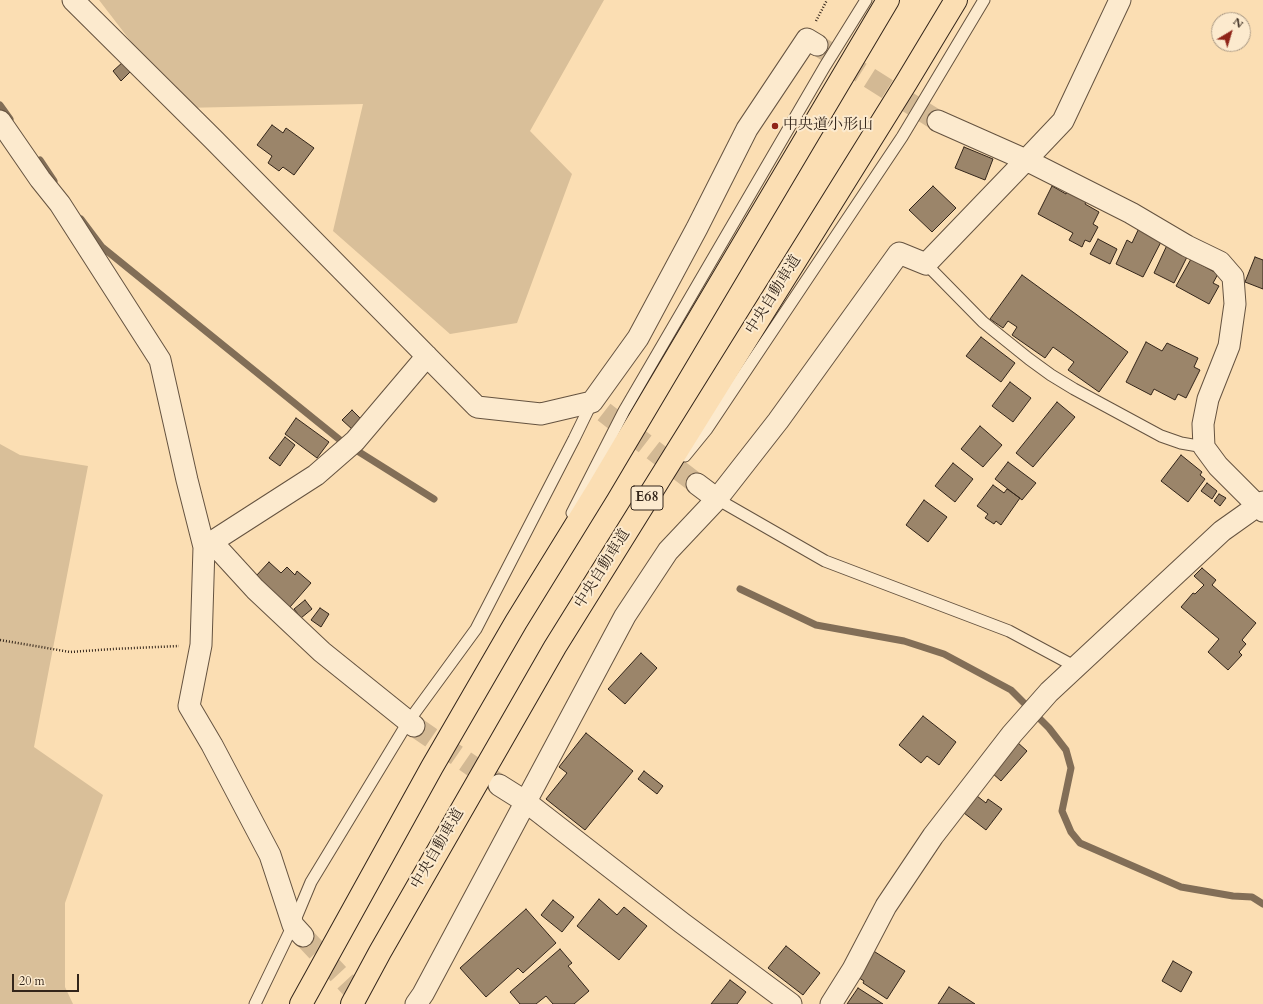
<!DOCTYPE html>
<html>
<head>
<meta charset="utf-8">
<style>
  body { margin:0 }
  #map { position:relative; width:1263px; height:1004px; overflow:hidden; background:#fbdeb3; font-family:Cardo,serif }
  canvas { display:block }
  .north { position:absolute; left:1211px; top:12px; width:40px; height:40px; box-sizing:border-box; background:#fceace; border:1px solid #ac9b86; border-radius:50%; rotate:38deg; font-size:11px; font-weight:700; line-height:16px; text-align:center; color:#33251a }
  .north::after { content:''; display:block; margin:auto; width:14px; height:18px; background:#8f2418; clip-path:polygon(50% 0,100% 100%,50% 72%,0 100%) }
  .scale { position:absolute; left:12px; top:974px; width:67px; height:18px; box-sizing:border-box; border:2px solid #33251a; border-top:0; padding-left:5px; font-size:12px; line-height:14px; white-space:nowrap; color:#33251a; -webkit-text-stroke:3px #fceace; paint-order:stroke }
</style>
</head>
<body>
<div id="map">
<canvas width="1263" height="1004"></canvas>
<div class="north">N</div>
<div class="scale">20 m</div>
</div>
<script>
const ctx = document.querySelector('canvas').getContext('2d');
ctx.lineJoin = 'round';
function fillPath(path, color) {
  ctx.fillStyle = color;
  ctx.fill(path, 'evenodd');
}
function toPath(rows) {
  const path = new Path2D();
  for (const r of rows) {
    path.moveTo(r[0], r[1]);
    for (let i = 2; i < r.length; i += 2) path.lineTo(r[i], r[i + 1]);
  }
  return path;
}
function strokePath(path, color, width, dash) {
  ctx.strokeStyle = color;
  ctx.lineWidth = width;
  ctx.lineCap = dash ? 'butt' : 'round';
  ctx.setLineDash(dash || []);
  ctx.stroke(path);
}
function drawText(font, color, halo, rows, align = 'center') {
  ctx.font = font + ' Cardo,"Noto Serif JP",serif';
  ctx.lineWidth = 4;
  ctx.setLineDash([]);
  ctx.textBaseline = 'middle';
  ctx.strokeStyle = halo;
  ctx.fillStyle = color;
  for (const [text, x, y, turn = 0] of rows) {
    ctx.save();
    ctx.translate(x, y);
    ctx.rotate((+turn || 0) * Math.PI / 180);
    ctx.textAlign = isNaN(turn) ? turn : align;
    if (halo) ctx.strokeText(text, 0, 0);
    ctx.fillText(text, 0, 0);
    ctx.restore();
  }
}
const green = toPath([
  [99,0,604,0,530,131,572,174,517,323,450,334,333,231,363,104,182,108],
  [0,444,20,455,88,466,34,747,103,795,65,903,65,987,73,1004,0,1004]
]);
const stream = toPath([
  [0,105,10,119],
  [40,160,54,181],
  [81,219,102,247,340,440,434,499],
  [740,589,816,625,904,641,944,654,1011,690,1049,728,1066,750,1071,768,1062,811,1071,832,1080,843,1181,887,1233,896,1252,897,1263,904]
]);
const building = toPath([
  [123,62,131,71,121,81,113,71,123,62],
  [272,125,283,133,286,128,314,148,294,175,283,167,279,171,268,163,272,156,257,145,272,125],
  [964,147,993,159,985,180,955,168,964,147],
  [933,186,956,208,932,232,909,210,933,186],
  [1052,186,1066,194,1068,190,1087,200,1085,204,1099,212,1093,224,1098,227,1090,242,1085,240,1082,247,1069,240,1073,233,1038,214,1052,186],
  [1140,226,1163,238,1143,277,1116,264,1127,240,1132,243,1140,226],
  [1098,239,1117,249,1110,264,1090,254,1098,239],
  [1168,243,1189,253,1174,283,1154,273,1168,243],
  [1255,257,1263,260,1263,289,1245,282,1255,257],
  [1191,259,1218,274,1213,283,1219,286,1209,304,1176,286,1191,259],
  [1022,275,1128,352,1099,392,1068,370,1074,362,1053,347,1045,358,1012,335,1017,327,1008,321,1003,328,990,319,1022,275],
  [981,337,1015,363,1001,382,966,356,981,337],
  [1146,342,1162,351,1167,343,1198,358,1194,367,1200,370,1186,398,1178,394,1175,400,1154,389,1151,395,1126,382,1146,342],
  [1010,382,1031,398,1013,422,992,406,1010,382],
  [1057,402,1075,417,1033,467,1016,453,1057,402],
  [352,410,362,420,353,430,342,420,352,410],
  [296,418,329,442,317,458,285,434,296,418],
  [980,426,1002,445,983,467,961,449,980,426],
  [285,437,295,445,280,466,269,458,285,437],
  [1181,455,1202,472,1200,475,1205,479,1188,502,1161,481,1181,455],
  [1008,462,1036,483,1022,500,995,479,1008,462],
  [953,463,973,479,955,502,935,486,953,463],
  [1207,483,1217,491,1212,499,1201,491,1207,483],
  [993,485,1004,493,1007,489,1020,498,1001,525,996,521,994,524,985,518,988,514,977,506,993,485],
  [1219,494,1226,498,1220,506,1214,501,1219,494],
  [924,500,947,517,928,542,906,525,924,500],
  [269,562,281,573,287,567,295,575,297,571,311,583,290,607,256,576,269,562],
  [1202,568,1216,580,1212,585,1256,623,1242,640,1246,644,1239,652,1242,655,1228,670,1208,652,1219,639,1181,607,1193,593,1195,594,1204,585,1194,576,1202,568],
  [305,600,312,609,301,618,294,609,305,600],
  [320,608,329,614,321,627,311,620,320,608],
  [641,653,657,668,625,704,608,689,641,653],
  [923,716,956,742,939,765,927,756,921,763,899,745,923,716],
  [586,733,633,771,585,830,546,799,567,773,559,767,586,733],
  [1017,742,1027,751,1001,781,991,772,1017,742],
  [644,771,663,786,657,794,638,779,644,771],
  [977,796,986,803,988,799,1002,809,986,830,964,813,977,796],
  [599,899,617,915,624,907,647,926,619,960,577,926,599,899],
  [553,900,574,917,562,932,541,915,553,900],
  [526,909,556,943,523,973,518,968,486,997,460,968,526,909],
  [786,946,820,973,803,995,768,968,786,946],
  [560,949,572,963,568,966,589,991,574,1004,553,1004,546,996,536,1004,520,1004,510,992,560,949],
  [872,950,905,971,887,999,863,983,864,981,856,976,872,950],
  [1173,961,1192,972,1181,992,1162,981,1173,961],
  [730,980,746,992,737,1004,711,1004,730,980],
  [949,987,975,1004,938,1004,949,987],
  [858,988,883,1004,847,1004,858,988]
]);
const streetTunnel = toPath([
  [817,45,938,121],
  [604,412,697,484],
  [414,726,497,783],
  [303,936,366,1004]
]);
const path = toPath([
  [816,21,827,0],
  [0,640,70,652,113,649,179,646]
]);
const lane = toPath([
  [926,264,983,322,1029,359,1051,375,1074,389,1161,436,1181,443,1204,447],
  [685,456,707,429,902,137,984,0],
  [717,499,825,561,1009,631,1076,667],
  [572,513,624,411,825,66,866,0],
  [255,1004,293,925,311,882,408,722,476,629,574,439,592,402]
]);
const street = toPath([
  [73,0,213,139,477,407,541,414,592,402,638,338,697,228,747,129,807,39,817,45],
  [0,121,40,179,60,204,160,360,187,480,204,547,201,645,189,706,212,745,270,855,293,925,303,936],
  [938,121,1026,160,1131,213,1187,246,1220,262,1233,277,1235,304,1229,346,1208,399,1203,424,1204,447,1218,466,1263,511],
  [697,484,717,499],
  [212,542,255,589,322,652,414,726],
  [204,547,316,475,355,441,427,356],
  [499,785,526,802,682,923,791,1004],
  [416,1004,423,994,625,616,668,551,717,499,778,421,899,253,926,264,1026,160,1063,121,1120,0],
  [831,1004,853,969,886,906,933,836,1012,734,1049,692,1222,531,1263,502]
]);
const highway = toPath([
  [301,1004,432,767,516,622,598,489,888,0],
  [352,1004,380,952,555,647,906,83,956,0]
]);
const markers = [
  [775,126,4,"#8f2418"]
];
const shields = [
  [647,498,32]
];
const shieldNames = [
  ["E68",647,498]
];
const poiNames = [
  ["中央道小形山",783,126]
];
const streetNames = [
  ["中央自動車道",774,295,-58],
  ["中央自動車道",603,569,-58],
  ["中央自動車道",438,849,-60]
];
fillPath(green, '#d9bf99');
strokePath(stream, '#826e57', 7);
fillPath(building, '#9b856a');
strokePath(building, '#33251a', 1);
strokePath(streetTunnel, '#d3b994', 21, [21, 10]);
strokePath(lane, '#655340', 13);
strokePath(street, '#655340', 23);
strokePath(highway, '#33251a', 24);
strokePath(path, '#33251a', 2.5, [1, 2]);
strokePath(lane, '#fceace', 11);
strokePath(street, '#fceace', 21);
strokePath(highway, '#fbdeb3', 22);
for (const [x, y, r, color] of markers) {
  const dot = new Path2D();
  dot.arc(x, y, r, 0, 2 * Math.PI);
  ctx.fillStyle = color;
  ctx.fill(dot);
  strokePath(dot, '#fceace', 1.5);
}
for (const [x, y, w] of shields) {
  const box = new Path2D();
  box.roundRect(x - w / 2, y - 12, w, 24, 3);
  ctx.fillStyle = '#fceace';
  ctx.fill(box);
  strokePath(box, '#33251a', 1);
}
drawText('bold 14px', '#33251a', null, shieldNames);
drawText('15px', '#33251a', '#fceace', poiNames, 'left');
drawText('15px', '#33251a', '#fceace', streetNames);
</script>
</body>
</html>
